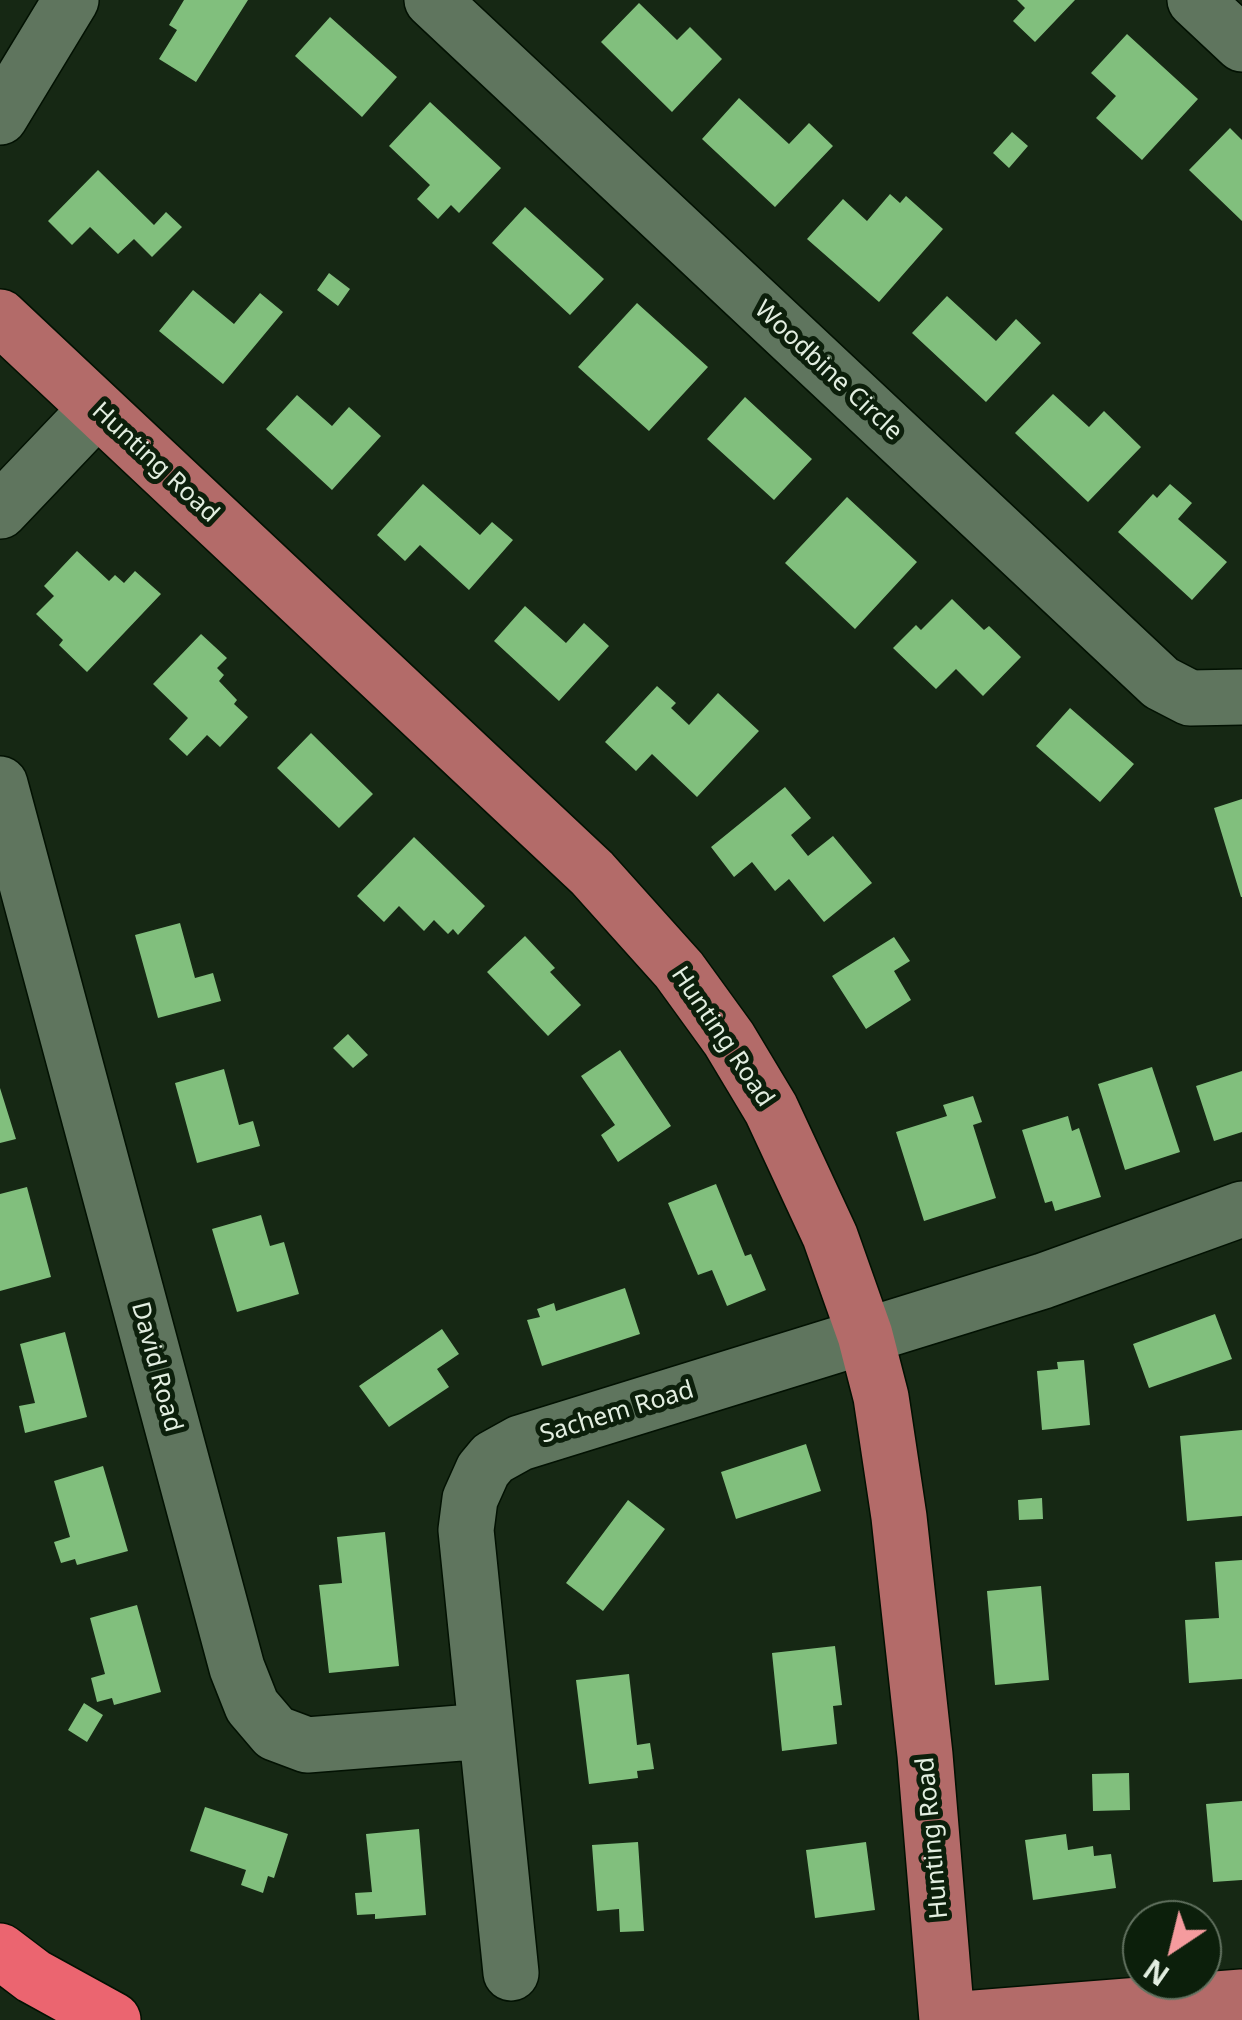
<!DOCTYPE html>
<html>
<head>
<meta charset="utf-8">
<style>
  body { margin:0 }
  #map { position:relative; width:1242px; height:2020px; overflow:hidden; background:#162814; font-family:"Noto Sans",sans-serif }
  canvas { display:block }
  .north { position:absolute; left:1122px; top:1900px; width:100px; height:100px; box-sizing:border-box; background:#0c1f0b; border:2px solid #627260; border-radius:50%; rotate:215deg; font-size:28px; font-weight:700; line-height:40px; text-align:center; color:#e2eee0 }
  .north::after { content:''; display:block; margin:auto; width:35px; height:45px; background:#f59b9e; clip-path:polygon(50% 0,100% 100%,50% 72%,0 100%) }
</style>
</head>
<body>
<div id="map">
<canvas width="1242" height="2020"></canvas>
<div class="north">N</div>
</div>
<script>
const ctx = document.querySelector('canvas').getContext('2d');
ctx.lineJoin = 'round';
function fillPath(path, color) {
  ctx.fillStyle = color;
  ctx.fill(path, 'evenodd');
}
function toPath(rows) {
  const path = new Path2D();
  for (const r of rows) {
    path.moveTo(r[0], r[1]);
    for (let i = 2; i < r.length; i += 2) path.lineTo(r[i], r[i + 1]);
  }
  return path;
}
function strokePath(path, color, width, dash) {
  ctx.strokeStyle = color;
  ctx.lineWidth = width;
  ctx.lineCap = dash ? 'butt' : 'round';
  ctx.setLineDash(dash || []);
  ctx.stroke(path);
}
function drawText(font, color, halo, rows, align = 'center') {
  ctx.font = font + ' "Noto Sans",sans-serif';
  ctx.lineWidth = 10;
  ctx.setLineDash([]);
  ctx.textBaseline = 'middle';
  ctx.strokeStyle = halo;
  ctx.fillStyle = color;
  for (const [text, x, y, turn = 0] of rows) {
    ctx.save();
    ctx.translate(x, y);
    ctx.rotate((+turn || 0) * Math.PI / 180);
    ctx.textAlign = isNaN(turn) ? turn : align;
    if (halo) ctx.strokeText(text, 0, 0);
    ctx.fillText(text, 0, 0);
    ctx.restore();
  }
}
const building = toPath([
  [184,0,248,0,196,82,159,59,177,30,169,25],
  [1017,0,1075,0,1035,42,1013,21,1025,8],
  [639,3,677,40,690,27,722,59,672,112,601,42],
  [330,17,397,77,362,117,295,56],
  [1127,34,1198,99,1142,160,1096,118,1116,96,1091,73],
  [739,98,789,144,809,123,833,146,775,207,702,139],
  [430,102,501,168,459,213,451,205,438,219,417,199,430,185,389,146],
  [1230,128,1242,140,1242,221,1189,170],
  [1012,132,1028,146,1009,168,993,153],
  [98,170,154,225,166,212,182,227,152,257,134,239,118,254,90,227,72,245,48,221],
  [890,194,900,203,906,196,943,229,879,302,807,239,843,199,867,221],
  [525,207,604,279,570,315,492,243],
  [329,273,350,289,338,306,317,290],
  [193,290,234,324,260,293,283,312,223,384,159,331],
  [947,296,996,341,1016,319,1041,343,986,402,912,333],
  [637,303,708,367,649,431,578,367],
  [1053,394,1089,427,1104,411,1141,447,1088,502,1015,433],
  [297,395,332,426,349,407,381,436,332,490,266,429],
  [745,397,812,459,774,500,707,439],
  [423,484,480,535,492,522,513,540,469,590,420,545,405,561,377,535],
  [1170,484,1192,503,1178,519,1227,562,1192,600,1118,532,1153,494,1157,498],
  [847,497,917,562,855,629,785,563],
  [77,551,109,581,115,575,124,583,135,571,161,594,87,672,59,645,63,640,36,614,54,596,44,586],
  [952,599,984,630,989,626,1021,657,983,696,956,669,936,689,893,648,916,625,921,630],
  [525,606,566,643,584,623,609,646,559,701,494,641],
  [201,634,227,658,217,668,224,675,219,681,237,700,234,704,248,717,220,747,207,735,187,756,169,739,188,718,153,684],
  [657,686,676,703,671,708,689,725,718,693,759,731,697,797,652,754,636,771,605,742],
  [1070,708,1134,764,1100,802,1036,746],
  [311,733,373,794,339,828,277,768],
  [785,787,811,818,791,835,808,856,833,836,872,883,824,922,789,879,775,891,752,862,734,877,711,847],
  [1242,799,1242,897,1241,897,1214,808],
  [414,837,485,906,458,935,453,929,448,934,434,920,424,931,399,906,384,922,357,896],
  [180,923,195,978,213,973,221,1001,158,1018,135,935],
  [525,936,555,968,550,972,581,1005,548,1036,487,972],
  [894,937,910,961,894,971,911,1000,866,1029,832,976],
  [348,1034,368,1055,353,1068,333,1048],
  [620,1050,671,1126,618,1162,601,1135,615,1125,581,1076],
  [1152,1067,1180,1152,1125,1170,1098,1084],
  [224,1069,239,1125,253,1121,260,1146,197,1163,175,1083],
  [1242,1071,1242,1132,1214,1141,1196,1086],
  [0,1088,16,1139,0,1143],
  [973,1096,982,1122,973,1125,996,1198,924,1221,896,1132,947,1116,943,1105],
  [1068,1116,1072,1131,1079,1128,1101,1197,1055,1211,1052,1201,1045,1203,1022,1130],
  [716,1184,745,1256,751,1254,766,1290,727,1306,712,1270,698,1275,668,1203],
  [27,1187,51,1277,0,1291,0,1194],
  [261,1215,270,1246,284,1242,299,1294,237,1312,212,1229],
  [625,1288,640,1334,542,1366,527,1320,540,1317,537,1309,554,1303,556,1311],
  [1215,1314,1232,1359,1149,1388,1133,1344],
  [442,1329,459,1354,437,1369,449,1387,389,1427,359,1386],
  [65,1332,87,1417,25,1433,19,1406,35,1403,20,1344],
  [1084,1360,1090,1425,1042,1430,1037,1371,1058,1369,1057,1362],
  [1242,1430,1242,1516,1187,1521,1180,1436],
  [806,1444,821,1491,736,1519,721,1472],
  [103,1466,128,1551,77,1565,75,1559,61,1563,54,1542,70,1537,54,1481],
  [1042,1498,1043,1519,1019,1520,1018,1500],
  [628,1500,665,1529,603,1611,566,1583],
  [385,1532,399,1666,329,1673,319,1585,342,1583,337,1537],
  [1242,1560,1242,1679,1189,1683,1185,1620,1219,1618,1215,1562],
  [1041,1586,1049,1680,995,1685,987,1591],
  [137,1605,161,1692,114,1705,112,1698,97,1702,91,1678,105,1674,90,1618],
  [835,1646,842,1705,833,1706,837,1744,782,1751,772,1653],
  [629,1674,637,1745,650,1743,654,1769,637,1771,638,1778,589,1784,576,1680],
  [84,1703,103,1715,87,1742,68,1730],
  [1129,1773,1130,1810,1093,1811,1092,1774],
  [1242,1801,1242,1880,1213,1882,1206,1804],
  [205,1807,288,1834,274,1878,268,1876,263,1893,241,1885,246,1870,190,1851],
  [419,1829,426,1915,375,1919,375,1914,357,1915,355,1893,372,1892,366,1834],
  [1066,1834,1068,1850,1093,1846,1094,1856,1111,1854,1116,1888,1033,1900,1025,1840],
  [638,1842,644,1931,620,1932,619,1909,597,1911,592,1845],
  [866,1842,875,1910,815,1918,806,1850]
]);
const minor = toPath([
  [432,0,1161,683,1190,698,1242,697],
  [1195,0,1242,44],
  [0,117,71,0],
  [0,511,97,409],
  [0,784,237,1668,252,1706,275,1733,307,1745,486,1731],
  [511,1973,466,1530,470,1499,483,1470,493,1458,520,1443,1043,1281,1242,1209]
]);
const major = toPath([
  [0,317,592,873,679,970,729,1039,771,1109,830,1236,865,1335,881,1397,899,1517,925,1755,947,2020],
  [950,2020,1242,1997]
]);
const highway = toPath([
  [0,1951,33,1976,113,2020]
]);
const streetNames = [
  ["Woodbine Circle",828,371,43],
  ["Hunting Road",155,463,43],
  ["Hunting Road",722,1037,56],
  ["David Road",156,1367,75],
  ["Sachem Road",617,1413,-17],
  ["Hunting Road",933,1838,-95]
];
fillPath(building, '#81bf7d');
strokePath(minor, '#021102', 58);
strokePath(major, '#021102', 58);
strokePath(highway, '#021102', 58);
strokePath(minor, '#5f755e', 55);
strokePath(major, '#b36b69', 55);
strokePath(highway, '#eb6570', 55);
drawText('25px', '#e2eee0', '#0c1f0b', streetNames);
</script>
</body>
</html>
